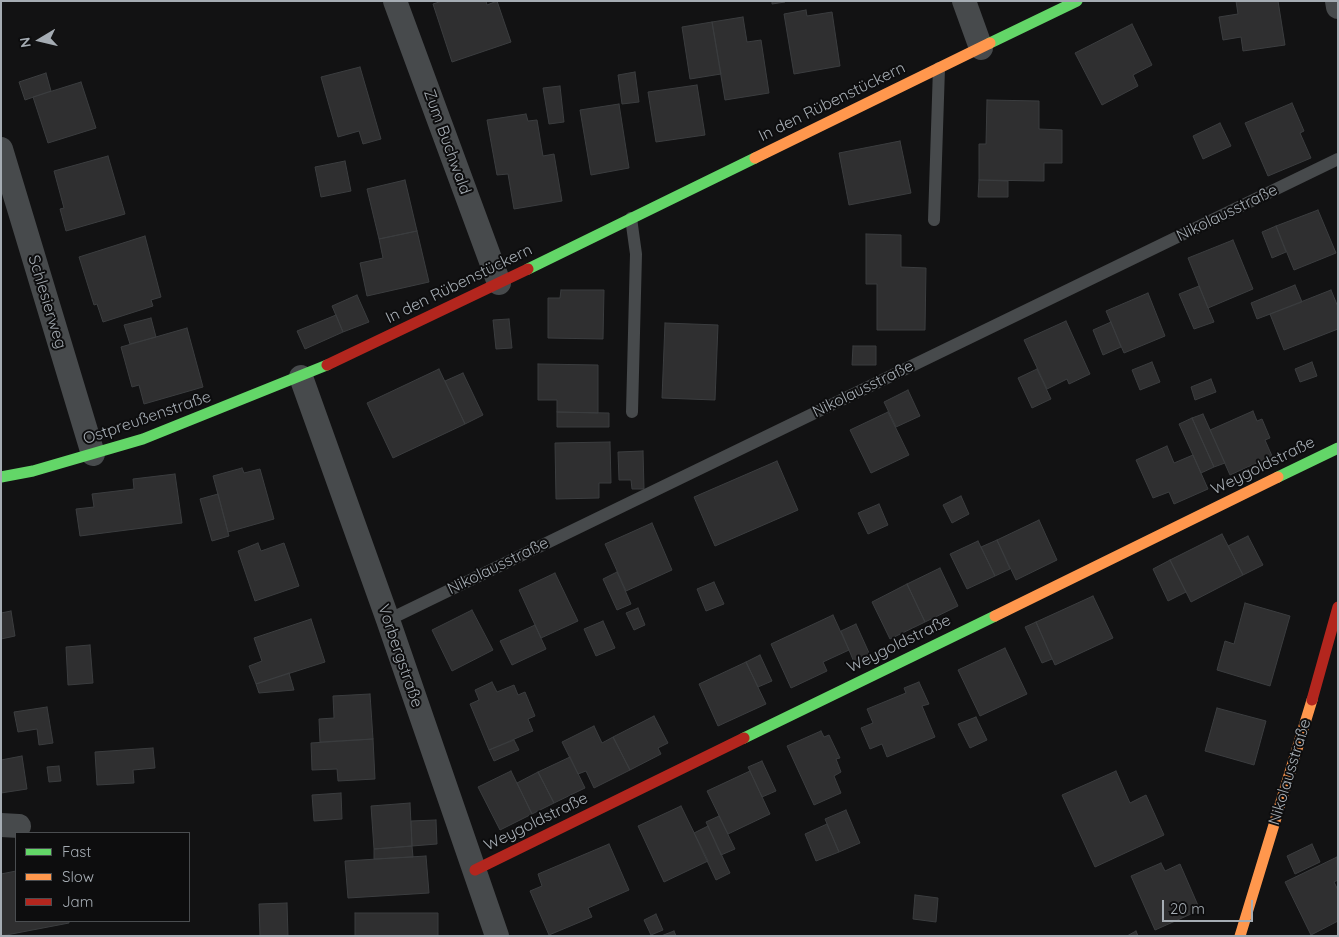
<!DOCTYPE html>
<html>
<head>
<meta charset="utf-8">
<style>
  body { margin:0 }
  #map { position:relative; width:1339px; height:937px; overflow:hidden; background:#121213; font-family:Quicksand,sans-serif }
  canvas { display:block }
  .frame { position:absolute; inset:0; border:2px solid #a5acb3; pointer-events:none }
  .legend { position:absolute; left:15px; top:832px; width:175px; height:90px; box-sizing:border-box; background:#0d0d0e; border:1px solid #4a4d50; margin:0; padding:6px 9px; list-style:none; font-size:15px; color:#a5acb3 }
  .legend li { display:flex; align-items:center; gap:10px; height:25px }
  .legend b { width:25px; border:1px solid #4a4d50 }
  .north { position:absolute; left:15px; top:15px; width:50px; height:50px; -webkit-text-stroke:4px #0d0d0e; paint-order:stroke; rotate:261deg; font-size:14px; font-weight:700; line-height:20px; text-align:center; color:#a5acb3 }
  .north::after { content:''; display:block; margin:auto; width:18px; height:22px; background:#a5acb3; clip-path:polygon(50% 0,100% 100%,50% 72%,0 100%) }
  .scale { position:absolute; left:1162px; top:900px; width:91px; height:22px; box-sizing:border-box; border:2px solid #a5acb3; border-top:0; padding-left:6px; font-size:15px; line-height:18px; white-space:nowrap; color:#a5acb3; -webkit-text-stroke:4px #0d0d0e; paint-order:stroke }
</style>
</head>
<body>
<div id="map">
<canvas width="1339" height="937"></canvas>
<div class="frame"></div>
<ul class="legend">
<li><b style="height:6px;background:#63d668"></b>Fast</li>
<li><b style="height:6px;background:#ff974d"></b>Slow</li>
<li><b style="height:6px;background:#b3261e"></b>Jam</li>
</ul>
<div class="north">N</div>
<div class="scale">20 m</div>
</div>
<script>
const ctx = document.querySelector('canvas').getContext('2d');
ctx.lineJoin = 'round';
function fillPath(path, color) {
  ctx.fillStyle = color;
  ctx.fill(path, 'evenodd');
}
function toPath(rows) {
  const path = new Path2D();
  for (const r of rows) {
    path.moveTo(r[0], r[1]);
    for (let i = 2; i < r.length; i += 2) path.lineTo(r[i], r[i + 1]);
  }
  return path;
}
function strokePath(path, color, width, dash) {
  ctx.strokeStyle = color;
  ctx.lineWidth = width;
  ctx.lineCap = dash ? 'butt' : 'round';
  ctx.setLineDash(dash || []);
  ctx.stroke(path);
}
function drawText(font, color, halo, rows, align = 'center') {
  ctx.font = font + ' Quicksand,sans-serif';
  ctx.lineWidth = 4;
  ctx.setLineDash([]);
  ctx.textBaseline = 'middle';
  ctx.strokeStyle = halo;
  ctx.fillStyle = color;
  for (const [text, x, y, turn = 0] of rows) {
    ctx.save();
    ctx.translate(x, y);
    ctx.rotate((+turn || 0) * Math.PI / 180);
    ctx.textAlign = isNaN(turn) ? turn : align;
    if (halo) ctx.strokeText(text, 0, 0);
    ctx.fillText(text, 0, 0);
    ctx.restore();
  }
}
const building = toPath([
  [442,1,486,1,487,5,497,1,511,42,452,62,433,4,442,1],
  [772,1,785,1,785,2,772,4,772,1],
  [1236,1,1278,1,1285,45,1243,51,1241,37,1223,40,1219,17,1238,14,1236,1],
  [806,10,807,16,832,12,840,66,794,74,784,14,806,10],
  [743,17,747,42,761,40,769,93,725,100,712,22,743,17],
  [712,22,721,74,690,79,682,27,712,22],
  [1132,24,1152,65,1133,75,1138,86,1102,105,1075,53,1132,24],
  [360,67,381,139,363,144,359,131,338,137,321,77,360,67],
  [635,72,639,102,622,104,618,75,635,72],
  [46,73,51,91,25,100,19,82,46,73],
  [81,82,96,128,48,143,33,97,81,82],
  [697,85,705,135,656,142,648,92,697,85],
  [560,86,564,122,549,124,543,88,560,86],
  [987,100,1039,101,1039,129,1062,130,1062,163,1044,163,1044,181,979,180,979,144,986,144,987,100],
  [1292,103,1304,131,1300,133,1311,158,1268,176,1245,123,1292,103],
  [619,104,629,168,591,175,580,110,619,104],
  [526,114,528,121,537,120,543,156,554,154,562,201,514,209,508,174,497,175,487,120,526,114],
  [1220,123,1231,146,1203,159,1193,136,1220,123],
  [900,141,911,193,849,205,839,153,900,141],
  [108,156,125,214,66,231,60,209,64,208,54,171,108,156],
  [345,161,351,191,321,197,315,167,345,161],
  [405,180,417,231,379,239,367,189,405,180],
  [979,180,1008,181,1008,197,978,197,979,180],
  [1318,210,1336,253,1294,270,1276,226,1318,210],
  [1276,226,1286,252,1272,258,1262,232,1276,226],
  [417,231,429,282,367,296,360,263,383,258,379,239,417,231],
  [866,234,901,235,901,267,926,268,925,330,877,330,877,284,866,284,866,234],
  [145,236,161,297,151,300,153,306,103,322,97,304,94,305,79,257,145,236],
  [1233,240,1253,289,1208,308,1188,258,1233,240],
  [1295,285,1302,302,1257,319,1251,303,1295,285],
  [1199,286,1214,322,1194,329,1179,294,1199,286],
  [561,290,604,290,603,339,548,338,548,298,560,298,561,290],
  [1331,290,1338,307,1338,329,1284,350,1270,314,1331,290],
  [1148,293,1165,336,1124,353,1106,311,1148,293],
  [357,295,369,322,343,332,332,306,357,295],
  [336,315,343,332,305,349,297,331,336,315],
  [151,318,156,337,130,344,124,325,151,318],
  [509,319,512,348,496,349,493,320,509,319],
  [1066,321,1090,374,1069,384,1067,379,1047,389,1024,340,1066,321],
  [1111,322,1121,347,1103,355,1093,330,1111,322],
  [665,323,718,325,715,400,662,398,665,323],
  [187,328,203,387,144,404,139,385,132,387,121,347,187,328],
  [853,346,876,346,876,365,852,365,853,346],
  [1152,362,1160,382,1140,390,1132,370,1152,362],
  [1312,362,1317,376,1300,382,1295,369,1312,362],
  [538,364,598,365,598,413,557,412,557,400,538,400,538,364],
  [439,369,465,424,393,458,367,403,439,369],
  [1037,369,1051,399,1032,408,1018,378,1037,369],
  [463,373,483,415,465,424,445,381,463,373],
  [1211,379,1216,392,1195,400,1191,387,1211,379],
  [908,390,920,416,896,427,884,402,908,390],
  [1253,411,1257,421,1262,419,1270,438,1265,440,1272,456,1230,475,1210,430,1253,411],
  [557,412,609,413,609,427,557,427,557,412],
  [888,412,909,455,871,473,850,430,888,412],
  [1203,414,1225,463,1214,467,1192,418,1203,414],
  [1192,418,1214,467,1201,473,1179,424,1192,418],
  [610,442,611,483,599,483,599,498,556,499,555,443,610,442],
  [1167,446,1174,463,1193,455,1208,489,1174,504,1169,492,1153,498,1136,460,1167,446],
  [643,451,644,489,632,489,631,480,619,480,618,452,643,451],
  [777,461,798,510,715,546,694,497,777,461],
  [242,468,244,473,260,469,274,519,228,532,213,476,242,468],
  [175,474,182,523,80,536,76,509,94,507,92,494,134,489,133,479,175,474],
  [218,494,229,536,212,541,200,499,218,494],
  [961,496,969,514,952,523,943,505,961,496],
  [879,504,888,525,868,534,858,513,879,504],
  [1039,520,1057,560,1016,580,997,540,1039,520],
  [652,523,672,570,626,591,605,544,652,523],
  [1222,534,1243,575,1191,602,1170,560,1222,534],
  [1248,536,1263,565,1243,575,1228,546,1248,536],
  [997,540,1010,569,995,576,981,547,997,540],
  [978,541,995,576,967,589,950,554,978,541],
  [258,543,261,551,284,543,299,586,255,601,238,551,258,543],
  [1170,560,1186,592,1168,601,1153,569,1170,560],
  [940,568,958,606,925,622,907,584,940,568],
  [617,572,631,604,617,610,603,579,617,572],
  [555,573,578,621,541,638,519,590,555,573],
  [714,582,724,604,706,611,697,589,714,582],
  [907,584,925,622,890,639,872,602,907,584],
  [1093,596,1113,638,1055,665,1036,622,1093,596],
  [1245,603,1290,616,1270,686,1217,670,1225,641,1234,644,1245,603],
  [638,608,645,625,634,630,626,613,638,608],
  [472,610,493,650,452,671,432,630,472,610],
  [11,611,15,636,1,639,1,613,11,611],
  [833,615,849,650,823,662,827,671,791,688,771,644,833,615],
  [311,619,325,662,256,684,249,666,262,661,254,638,311,619],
  [603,621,615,648,596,656,584,629,603,621],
  [1036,622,1052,659,1042,663,1025,627,1036,622],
  [856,624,870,655,854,662,841,631,856,624],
  [535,625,546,649,512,665,500,641,535,625],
  [90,645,93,683,68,685,66,647,90,645],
  [1005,648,1027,694,980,716,958,670,1005,648],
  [760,655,772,681,758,687,746,662,760,655],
  [746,662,766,704,718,726,699,684,746,662],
  [289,673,294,690,259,693,256,684,289,673],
  [492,682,497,692,514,685,518,695,525,692,535,716,528,719,533,731,489,750,470,704,479,700,475,690,492,682],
  [919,682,929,704,922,706,935,737,887,757,882,744,870,749,861,728,873,723,867,709,906,693,904,688,919,682],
  [370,694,373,739,320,742,319,719,334,718,333,696,370,694],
  [47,707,53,743,39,745,37,729,18,732,14,712,47,707],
  [1217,708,1266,721,1254,765,1205,751,1217,708],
  [654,716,668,743,658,748,661,754,630,770,613,737,654,716],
  [976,717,987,740,970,748,958,724,976,717],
  [594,726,602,743,613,737,630,770,594,788,586,771,578,774,562,742,594,726],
  [821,731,824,737,829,735,840,758,836,759,841,772,834,776,841,793,814,805,787,746,821,731],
  [373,739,375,779,338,781,337,769,312,770,311,743,373,739],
  [514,740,519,750,494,761,489,750,514,740],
  [153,748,155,768,133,770,134,783,97,785,95,752,153,748],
  [22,756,27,789,1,793,1,760,22,756],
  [570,757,585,788,554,803,538,772,570,757],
  [762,761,776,791,762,797,748,767,762,761],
  [59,766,61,781,49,782,47,767,59,766],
  [511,771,532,814,500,830,478,787,511,771],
  [750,771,770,814,728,834,707,791,750,771],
  [1116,771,1130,803,1146,795,1164,835,1095,867,1062,795,1116,771],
  [538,772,554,803,532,814,517,783,538,772],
  [341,793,342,819,314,821,312,795,341,793],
  [410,803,412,846,374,849,371,806,410,803],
  [681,806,708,861,664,882,638,826,681,806],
  [846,810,860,843,839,852,825,819,846,810],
  [719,816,735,849,721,855,706,822,719,816],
  [436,820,437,844,412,846,411,821,436,820],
  [827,824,839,852,816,861,805,834,827,824],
  [708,826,730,873,716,880,694,833,708,826],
  [609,844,629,890,588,908,592,917,549,935,530,891,542,886,538,874,609,844],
  [1312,844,1320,862,1295,874,1287,856,1312,844],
  [412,846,413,857,374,859,374,849,412,846],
  [426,856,429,893,348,898,345,861,426,856],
  [1337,857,1338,880,1334,882,1338,890,1338,921,1311,935,1285,882,1337,857],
  [1161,863,1165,871,1180,864,1200,910,1155,930,1131,876,1161,863],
  [16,871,16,921,69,921,69,923,1,936,1,874,16,871],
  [915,895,938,898,936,922,913,919,915,895],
  [287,903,288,936,260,936,259,904,287,903],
  [355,913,438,913,438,936,355,936,355,913],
  [656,914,663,930,651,935,644,920,656,914],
  [674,931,676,936,661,936,674,931],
  [1136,931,1138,936,1127,936,1136,931]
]);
const lane = toPath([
  [631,218,636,254,632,412],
  [934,220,939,68],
  [388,620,1338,159]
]);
const street = toPath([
  [395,1,499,283],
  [964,1,981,48],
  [1337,1,1338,7],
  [1,149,93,454],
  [301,377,388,620,497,936],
  [1,825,19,826]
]);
const fast = toPath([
  [990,43,1077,1],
  [528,269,755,158],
  [1,477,33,471,143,439,327,365],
  [1278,477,1338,448],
  [744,738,995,616]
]);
const slow = toPath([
  [755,158,990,43],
  [995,616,1278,477],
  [1240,936,1312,700]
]);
const jam = toPath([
  [327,365,528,269],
  [1312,700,1338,607],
  [475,870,744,738]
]);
const streetNames = [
  ["In den Rübenstückern",832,102,-26],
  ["Zum Buchwald",447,142,70],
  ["Nikolausstraße",1227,213,-26],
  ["In den Rübenstückern",459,284,-26],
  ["Schlesierweg",47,302,73],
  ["Nikolausstraße",863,389,-26],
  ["Ostpreußenstraße",147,418,-19],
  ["Weygoldstraße",1263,466,-26],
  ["Nikolausstraße",498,566,-26],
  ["Weygoldstraße",899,644,-26],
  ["Vorbergstraße",400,656,71],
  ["Nikolausstraße",1290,772,-73],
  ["Weygoldstraße",536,822,-26]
];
fillPath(building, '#2f2f30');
strokePath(building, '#3b3d3f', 1);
strokePath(lane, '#474a4c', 12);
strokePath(street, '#474a4c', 24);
strokePath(fast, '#63d668', 11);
strokePath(slow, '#ff974d', 11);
strokePath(jam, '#b3261e', 11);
drawText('16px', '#a5acb3', '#0d0d0e', streetNames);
</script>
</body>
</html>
